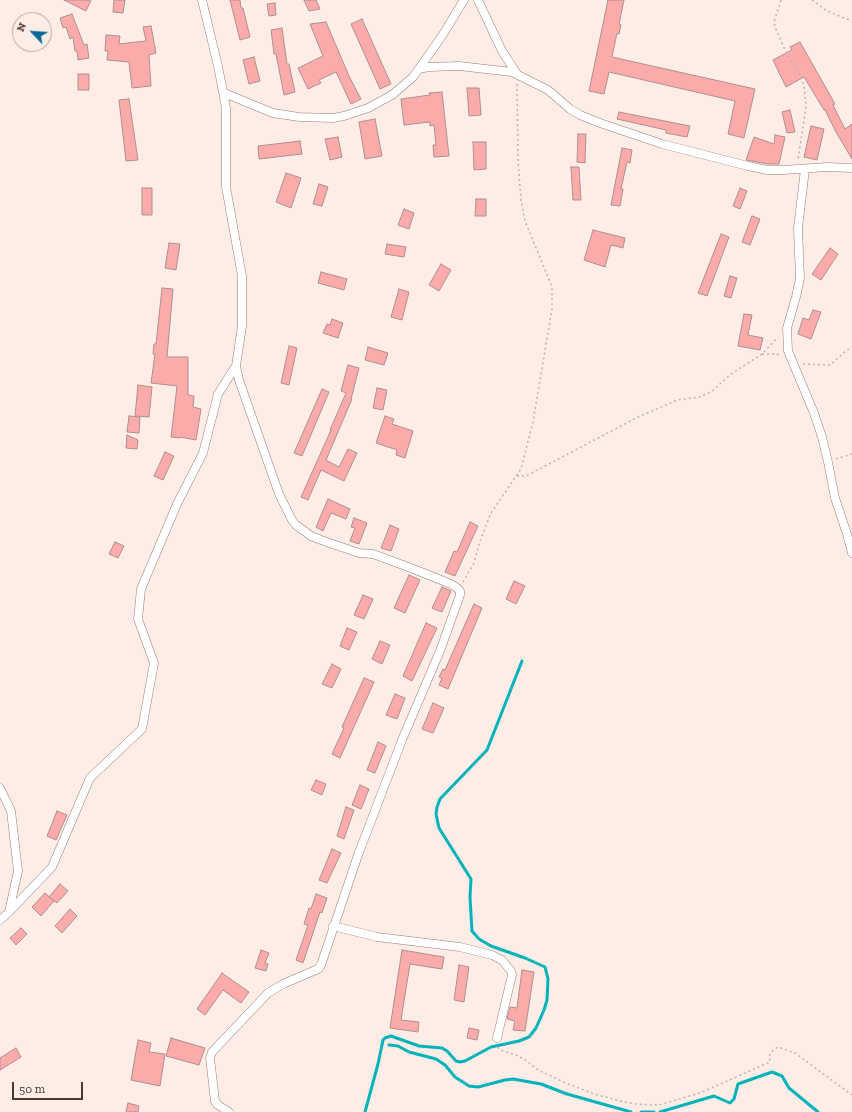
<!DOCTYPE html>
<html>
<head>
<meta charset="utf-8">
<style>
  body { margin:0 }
  #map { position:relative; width:852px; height:1112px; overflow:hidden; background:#feede6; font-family:"Zilla Slab",serif }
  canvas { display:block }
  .north { position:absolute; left:12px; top:12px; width:40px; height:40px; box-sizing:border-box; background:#feede6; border:1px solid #b4a59f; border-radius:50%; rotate:295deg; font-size:11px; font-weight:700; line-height:16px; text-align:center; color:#443935 }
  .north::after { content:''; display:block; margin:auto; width:14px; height:18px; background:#0b6998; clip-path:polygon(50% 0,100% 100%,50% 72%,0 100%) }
  .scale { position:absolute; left:12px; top:1082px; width:71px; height:18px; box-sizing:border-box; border:2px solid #443935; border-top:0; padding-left:5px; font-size:12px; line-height:14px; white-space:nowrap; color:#443935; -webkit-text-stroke:3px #feede6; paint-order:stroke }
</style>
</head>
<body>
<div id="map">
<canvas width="852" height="1112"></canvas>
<div class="north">N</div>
<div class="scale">50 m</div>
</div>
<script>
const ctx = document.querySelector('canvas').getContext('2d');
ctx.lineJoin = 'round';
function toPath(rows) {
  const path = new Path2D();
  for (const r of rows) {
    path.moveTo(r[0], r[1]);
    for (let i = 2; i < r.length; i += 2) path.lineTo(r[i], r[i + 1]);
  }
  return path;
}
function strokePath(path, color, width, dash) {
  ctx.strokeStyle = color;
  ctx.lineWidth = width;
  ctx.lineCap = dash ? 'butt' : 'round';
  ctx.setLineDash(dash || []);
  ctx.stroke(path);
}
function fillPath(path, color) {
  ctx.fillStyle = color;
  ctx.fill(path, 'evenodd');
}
const stream = toPath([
  [389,1045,398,1046,409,1052,436,1059,445,1065,455,1077,469,1086,478,1087,505,1080,513,1079,541,1084,567,1094,631,1112],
  [365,1112,378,1064,383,1040,385,1038,391,1036,419,1046,442,1048,447,1051,456,1061,460,1062,465,1061,491,1047,519,1041,529,1037,536,1028,544,1010,547,1000,548,979,545,967,525,958,491,946,479,939,472,931,470,897,471,879,439,828,436,814,437,807,440,799,487,750,522,661],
  [641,1112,654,1112],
  [660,1112,714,1096,730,1103,734,1099,738,1084,772,1072,782,1076,789,1088,818,1112]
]);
const building = toPath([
  [64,0,91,0,86,11,64,0],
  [114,0,125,0,123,13,113,12,114,0],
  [230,0,240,0,241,8,243,8,250,37,240,40,230,0],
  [304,0,316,0,320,9,309,11,304,0],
  [608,0,624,0,619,24,621,25,619,34,617,33,612,57,755,89,744,138,728,134,735,101,609,72,604,94,589,91,608,0],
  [275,3,276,15,269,16,267,4,275,3],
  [72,14,84,45,87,44,89,58,78,60,77,51,75,51,73,37,70,39,66,27,63,28,60,18,72,14],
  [362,19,391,84,380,89,351,24,362,19],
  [326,22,349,76,361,99,351,104,336,72,319,80,321,83,308,89,298,68,323,56,310,24,326,22],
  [151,26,156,53,149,55,151,86,132,88,129,62,107,60,108,51,105,51,106,35,120,36,119,44,146,41,143,27,151,26],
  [282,28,287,64,289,64,295,92,284,95,276,54,274,54,271,30,282,28],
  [800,42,835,104,833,105,845,129,852,124,852,159,836,132,825,110,824,110,804,77,786,87,773,60,792,50,790,47,800,42],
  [254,57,260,81,249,84,243,60,254,57],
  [78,74,89,74,89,90,78,90,78,74],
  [467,88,479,88,481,115,469,116,467,88],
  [442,92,449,156,434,157,433,145,436,145,434,125,430,126,430,122,404,125,401,99,430,95,429,93,442,92],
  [129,99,138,160,126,161,119,100,129,99],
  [790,110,795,132,787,133,782,112,790,110],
  [619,112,690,126,687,137,666,133,666,130,617,119,619,112],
  [375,119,382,156,365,159,359,122,375,119],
  [811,126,824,129,817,160,804,157,811,126],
  [578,134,586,134,585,163,577,162,578,134],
  [775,135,785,137,779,164,768,164,746,160,754,137,774,144,775,135],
  [338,137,342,157,330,160,325,139,338,137],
  [300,141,302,154,259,159,258,146,300,141],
  [473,142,486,142,486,169,474,170,473,142],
  [622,148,632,150,630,163,627,162,621,189,623,189,620,206,611,205,622,148],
  [571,167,579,167,581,200,573,200,571,167],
  [286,173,301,178,291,208,276,202,286,173],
  [319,184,328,187,322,206,313,204,319,184],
  [142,188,152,188,152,215,142,215,142,188],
  [740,188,747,191,740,209,733,206,740,188],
  [476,199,486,199,486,216,475,216,476,199],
  [404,209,414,213,409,229,398,225,404,209],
  [752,216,760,219,750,245,742,242,752,216],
  [593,230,625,238,623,248,611,245,605,267,584,260,593,230],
  [721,234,729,237,707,296,698,293,721,234],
  [169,243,180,244,176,270,165,268,169,243],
  [387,244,406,247,404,257,385,254,387,244],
  [830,248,838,254,821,280,812,274,830,248],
  [441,264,451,270,439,291,429,285,441,264],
  [321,272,347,279,344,290,318,283,321,272],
  [730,276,737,278,731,298,724,296,730,276],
  [162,288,173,289,167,357,188,357,188,395,194,396,193,407,201,409,196,440,180,437,180,438,171,437,177,386,151,383,155,354,153,354,154,344,156,344,162,288],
  [399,289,409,292,402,320,391,317,399,289],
  [813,310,821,312,811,339,798,334,803,318,809,320,813,310],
  [744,314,752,315,748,335,763,338,760,350,738,346,744,314],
  [332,319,343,323,338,338,323,333,327,324,330,325,332,319],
  [289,346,297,348,289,385,281,383,289,346],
  [368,347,388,353,384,365,365,360,368,347],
  [348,365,359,368,351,399,352,399,326,460,339,467,348,449,357,453,344,481,321,470,308,500,301,497,331,430,330,430,346,393,341,391,348,365],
  [138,385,152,387,149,417,135,416,138,385],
  [377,388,387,390,383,410,373,408,377,388],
  [322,389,329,392,302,456,294,453,322,389],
  [129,416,140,417,139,433,127,432,129,416],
  [385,416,394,419,392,424,413,431,405,458,396,455,397,450,376,443,385,416],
  [127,435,138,440,137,449,126,448,127,435],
  [165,452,174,456,163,480,154,476,165,452],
  [328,499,350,509,346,519,331,513,323,531,316,527,328,499],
  [354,518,367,523,359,544,350,541,355,528,351,527,354,518],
  [470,522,478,526,455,576,445,572,454,551,457,552,470,522],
  [390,525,399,529,391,551,381,548,390,525],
  [115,542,124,546,118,558,109,554,115,542],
  [409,575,420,580,405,613,394,608,409,575],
  [514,581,525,586,516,604,506,599,514,581],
  [442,587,451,591,442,612,432,608,442,587],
  [363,595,373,599,364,619,354,615,363,595],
  [474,604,482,608,448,689,439,685,442,678,439,677,443,669,445,670,474,604],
  [426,623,437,628,412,681,403,676,426,623],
  [347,628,357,632,349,650,340,646,347,628],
  [380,641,390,645,382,664,372,659,380,641],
  [332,664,341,669,332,688,322,684,332,664],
  [364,678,374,682,340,758,332,754,344,728,342,727,364,678],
  [395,694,405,698,397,719,386,715,395,694],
  [433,703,444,708,433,733,422,729,433,703],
  [378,742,386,746,375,773,367,770,378,742],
  [316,780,326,784,322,795,311,790,316,780],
  [360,785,369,789,361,809,352,805,360,785],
  [346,807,354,810,344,839,337,836,346,807],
  [57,811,67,815,56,840,47,836,57,811],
  [332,849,341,853,327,883,319,880,332,849],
  [60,884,68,891,57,903,49,897,60,884],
  [45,893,54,901,41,916,32,907,45,893],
  [316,894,327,898,322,913,320,912,303,963,296,960,308,925,304,924,309,908,311,909,316,894],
  [70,909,77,916,62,933,55,926,70,909],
  [21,928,27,934,16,945,10,938,21,928],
  [261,950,269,953,265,963,268,964,266,971,255,968,261,950],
  [402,950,444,957,442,969,410,964,401,1020,419,1022,418,1032,390,1028,402,950],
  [459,965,469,967,464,1002,454,1000,459,965],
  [522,970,534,972,525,1031,513,1030,515,1021,507,1019,510,1007,517,1008,522,970],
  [222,973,249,992,241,1003,223,990,205,1015,197,1009,222,973],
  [469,1028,479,1030,477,1040,467,1038,469,1028],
  [171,1038,205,1048,199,1065,166,1056,171,1038],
  [138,1040,151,1043,149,1052,165,1054,160,1086,131,1080,138,1040],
  [16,1048,21,1057,0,1070,0,1058,16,1048],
  [128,1103,139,1106,138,1112,126,1112,128,1103]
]);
const path = toPath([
  [781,0,774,22,775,27,786,52,801,77,804,86,806,106,798,160],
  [812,0,827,11,852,21],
  [762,354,777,354,781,357],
  [803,364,830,365,847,350,852,348],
  [836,459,852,454],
  [517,476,526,476,638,417,666,405,677,400,699,397,711,392,731,374,762,354,778,337],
  [463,582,474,563,480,541,491,513,521,469,533,422,552,309,552,287,525,221,521,201,518,159,517,84],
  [498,1047,500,1050,516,1055,524,1059,538,1070,566,1083,594,1094,624,1102,636,1104,659,1105,700,1093,770,1062,769,1056,773,1050,778,1047,795,1053,852,1095]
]);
const street = toPath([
  [478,0,502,51,517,74],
  [419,69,429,67,459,66,512,72,548,90,570,109,580,115,600,123,662,144,748,166,767,170,783,170,827,167,852,168],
  [224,93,273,113,299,117,333,118,344,116,368,108,392,95,413,77,442,36,464,0],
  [805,169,798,228,800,278,796,297,787,328,788,351,814,413,822,437,828,462,835,498,847,534,852,553],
  [0,788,11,811,18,871,9,912,0,920],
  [9,912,52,867,90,778,142,729,154,663,138,619,141,589,177,504,203,453,218,394,236,366,242,326,242,276,226,187,226,108,218,66,202,0],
  [333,926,377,937,460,947,492,955,502,960,511,971,512,975,497,1038],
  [229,1112,218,1105,215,1101,210,1058,212,1052,268,993,283,984,318,969,321,965,358,855,402,740,440,651,460,595,460,591,457,588,451,584,411,568,373,554,359,553,321,540,311,536,296,525,292,520,279,494,239,380,236,366]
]);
strokePath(stream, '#00b2ba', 3);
fillPath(building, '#fbabaa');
strokePath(building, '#ad8f8e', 1);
strokePath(street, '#977d72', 9);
strokePath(path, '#bfb0aa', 1.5, [2, 3]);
strokePath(street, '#fff', 8);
</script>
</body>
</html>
